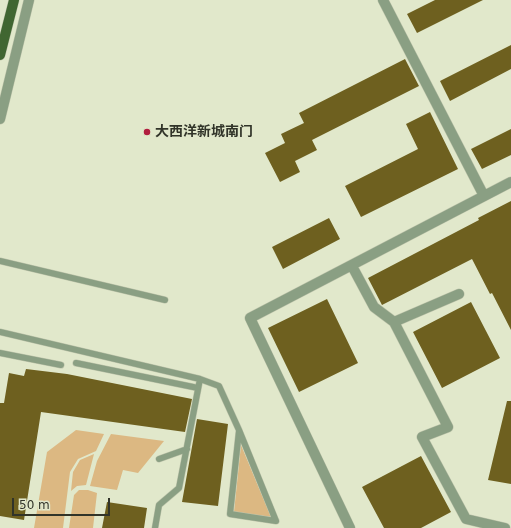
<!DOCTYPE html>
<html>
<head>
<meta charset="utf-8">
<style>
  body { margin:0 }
  #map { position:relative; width:511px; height:528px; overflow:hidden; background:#e1e8cb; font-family:"DejaVu Sans",sans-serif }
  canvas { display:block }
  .scale { position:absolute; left:12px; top:498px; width:98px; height:18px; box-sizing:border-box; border:2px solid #313429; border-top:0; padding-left:5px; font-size:12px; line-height:14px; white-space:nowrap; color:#313429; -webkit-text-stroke:3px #e1e8cb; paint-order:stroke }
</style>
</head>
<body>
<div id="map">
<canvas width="511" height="528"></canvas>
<div class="scale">50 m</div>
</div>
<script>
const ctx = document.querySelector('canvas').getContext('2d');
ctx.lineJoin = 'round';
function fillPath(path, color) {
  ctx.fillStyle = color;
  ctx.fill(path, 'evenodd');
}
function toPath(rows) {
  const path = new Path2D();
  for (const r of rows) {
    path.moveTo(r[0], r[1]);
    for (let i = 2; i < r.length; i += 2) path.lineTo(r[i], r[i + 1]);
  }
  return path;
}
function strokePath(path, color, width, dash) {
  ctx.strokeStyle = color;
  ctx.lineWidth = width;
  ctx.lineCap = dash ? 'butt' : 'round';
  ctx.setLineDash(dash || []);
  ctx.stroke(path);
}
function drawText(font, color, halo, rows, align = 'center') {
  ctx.font = font + ' "DejaVu Sans","Noto Sans SC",sans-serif';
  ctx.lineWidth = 4;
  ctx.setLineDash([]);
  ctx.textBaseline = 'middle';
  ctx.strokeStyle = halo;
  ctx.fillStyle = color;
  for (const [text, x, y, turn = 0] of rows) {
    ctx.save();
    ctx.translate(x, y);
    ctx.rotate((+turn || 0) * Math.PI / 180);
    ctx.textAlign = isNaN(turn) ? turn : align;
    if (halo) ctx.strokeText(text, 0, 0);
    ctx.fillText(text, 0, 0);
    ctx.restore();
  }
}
const green = toPath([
  [76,430,104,434,96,451,78,459,70,472,63,528,34,528,47,452],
  [111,434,164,441,138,473,123,470,117,490,90,486,97,461],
  [241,445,271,517,234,512],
  [94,454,86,485,77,486,71,491,73,472,80,460],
  [79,490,88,490,97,493,93,528,69,528,74,495]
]);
const building = toPath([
  [435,0,483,0,417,33,407,14],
  [511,45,511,69,450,101,440,81],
  [405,59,419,86,312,140,317,150,295,161,300,172,280,182,265,153,285,143,281,134,304,123,299,113],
  [430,112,458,169,361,217,345,186,418,149,406,124],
  [511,129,511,155,482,169,471,149],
  [511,201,511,330,492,293,490,294,472,259,382,305,368,278,479,220,478,218],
  [329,218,340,239,283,269,272,247],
  [327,299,358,363,299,392,268,328],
  [471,302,500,358,442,388,413,332],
  [26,369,67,374,192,399,185,432,41,412,24,520,0,516,0,403,4,403,9,373,24,376],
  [507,401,511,401,511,484,488,480],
  [197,419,228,424,218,506,182,502],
  [421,456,451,512,421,528,384,528,362,487],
  [107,502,147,508,144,528,102,528]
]);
const lane = toPath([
  [0,261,165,300],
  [0,332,200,379,219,386,239,430,276,521],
  [0,353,61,365],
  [76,363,198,388],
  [239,431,230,514,276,521],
  [159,459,187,449],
  [155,528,159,505,179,488,200,379]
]);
const street = toPath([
  [383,0,484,196],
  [0,119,29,0],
  [352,266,374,307,394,322,448,427,422,437,466,519,505,528],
  [394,322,459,294],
  [350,528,250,318,511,182]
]);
const primary = toPath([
  [0,55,14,0]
]);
const markers = [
  [147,132,4,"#b11e3e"]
];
const poiNames = [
  ["大西洋新城南门",155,132]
];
fillPath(green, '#dcb882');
fillPath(building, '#6e601f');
strokePath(lane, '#bec4ab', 7);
strokePath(street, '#bec4ab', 11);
strokePath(primary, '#bec4ab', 11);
strokePath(lane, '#8a9f83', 6);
strokePath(street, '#8a9f83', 10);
strokePath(primary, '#406631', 10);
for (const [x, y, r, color] of markers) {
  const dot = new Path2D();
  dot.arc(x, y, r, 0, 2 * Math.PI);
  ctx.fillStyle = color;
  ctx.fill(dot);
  strokePath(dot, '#e1e8cb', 1.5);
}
drawText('bold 14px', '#313429', '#e1e8cb', poiNames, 'left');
</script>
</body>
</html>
